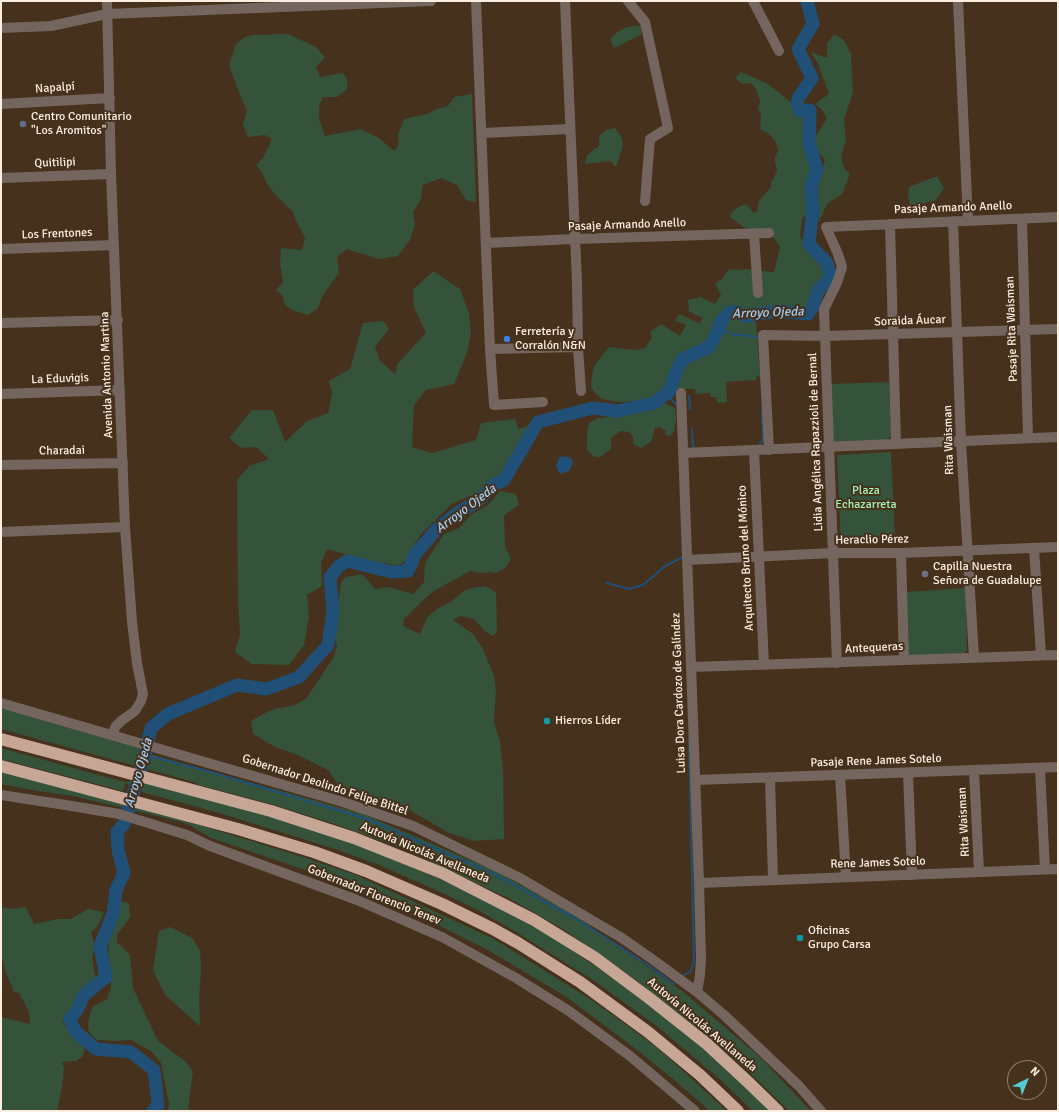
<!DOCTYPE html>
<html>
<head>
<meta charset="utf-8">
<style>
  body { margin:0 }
  #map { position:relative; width:1059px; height:1112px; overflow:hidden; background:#46311c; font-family:Signika,sans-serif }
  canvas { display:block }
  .frame { position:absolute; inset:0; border:2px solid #fceee1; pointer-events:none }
  .north { position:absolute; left:1007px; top:1060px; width:40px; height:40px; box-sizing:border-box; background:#46311c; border:1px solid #8f7d6b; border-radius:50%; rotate:43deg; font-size:11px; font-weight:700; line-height:16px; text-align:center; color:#fceee1 }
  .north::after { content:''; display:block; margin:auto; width:14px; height:18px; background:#51ccd3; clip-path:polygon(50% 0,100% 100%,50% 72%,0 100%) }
</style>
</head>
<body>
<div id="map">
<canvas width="1059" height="1112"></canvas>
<div class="frame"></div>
<div class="north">N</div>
</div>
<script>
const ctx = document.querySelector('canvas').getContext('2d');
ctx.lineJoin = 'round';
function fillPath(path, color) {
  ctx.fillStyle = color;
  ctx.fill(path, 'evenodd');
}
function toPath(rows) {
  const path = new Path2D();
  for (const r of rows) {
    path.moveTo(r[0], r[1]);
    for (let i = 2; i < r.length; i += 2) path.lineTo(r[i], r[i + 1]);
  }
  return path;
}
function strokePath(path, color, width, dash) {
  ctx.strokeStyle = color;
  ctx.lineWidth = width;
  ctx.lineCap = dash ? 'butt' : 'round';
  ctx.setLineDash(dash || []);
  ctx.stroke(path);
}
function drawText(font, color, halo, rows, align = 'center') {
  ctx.font = font + ' Signika,sans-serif';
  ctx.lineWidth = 4;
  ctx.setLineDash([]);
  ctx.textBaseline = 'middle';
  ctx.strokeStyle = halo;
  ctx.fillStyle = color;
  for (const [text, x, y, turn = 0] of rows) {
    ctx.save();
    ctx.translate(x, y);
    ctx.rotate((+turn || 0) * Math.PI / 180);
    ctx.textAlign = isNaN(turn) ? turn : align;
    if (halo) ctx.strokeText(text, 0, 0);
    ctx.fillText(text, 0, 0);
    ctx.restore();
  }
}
const green = toPath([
  [642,25,641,35,614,48,610,39,617,32,627,27],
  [288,34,316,47,325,57,316,67,320,77,343,73,347,79,347,89,337,97,323,97,319,106,319,119,325,136,361,129,379,138,394,151,399,144,398,135,404,119,427,114,437,109,448,106,454,97,472,94,476,202,466,200,457,185,441,178,423,185,421,199,413,212,415,224,410,240,398,256,379,259,347,249,337,257,339,273,323,295,318,308,308,315,292,310,285,305,282,295,276,290,283,282,280,263,281,248,302,250,305,238,296,221,293,212,274,193,267,184,262,172,256,165,263,158,272,139,265,135,248,137,243,125,247,111,240,95,229,65,236,44,243,38,252,35],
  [834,34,844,40,851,54,853,92,844,120,846,140,841,157,844,168,850,174,842,194,827,204,819,222,818,182,825,160,813,145,816,136,827,118,822,110,815,104,829,94,818,64,811,52,827,58,827,44],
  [741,72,766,83,780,93,795,106,800,114,808,117,808,122,803,140,813,168,809,188,809,218,805,216,802,218,800,236,805,247,825,267,826,275,816,287,808,312,804,313,789,309,775,309,745,314,738,310,727,310,717,324,711,340,704,347,683,358,672,368,670,380,663,393,637,401,618,402,602,399,595,393,591,386,592,375,594,366,609,347,636,350,645,348,652,338,650,332,661,324,680,336,686,324,675,321,679,314,699,323,703,318,689,312,688,300,700,297,715,304,721,295,715,284,722,279,729,269,737,270,746,269,774,272,780,247,771,234,745,228,730,217,731,213,738,207,746,204,754,213,757,211,759,201,771,187,771,183,777,171,775,163,775,157,778,150,775,141,769,134,760,129,761,113,758,110,760,101,756,89,751,83,742,84,735,78],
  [615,128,621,136,623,146,616,167,610,161,585,164,587,155,599,146,599,136,606,130],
  [937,176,944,188,936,200,921,204,912,212,908,197,909,187],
  [433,271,460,289,469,313,471,333,467,353,454,384,426,390,414,405,412,447,432,453,476,440,481,423,515,419,519,429,530,425,529,431,496,480,489,481,482,489,473,495,453,503,423,532,415,543,408,559,401,564,394,565,366,560,327,549,321,563,322,586,307,595,309,616,304,645,289,665,252,664,235,652,240,635,238,599,237,480,249,466,269,459,256,447,241,448,229,438,252,410,273,410,285,442,307,421,328,413,332,394,329,381,350,369,363,323,383,321,389,329,375,347,380,361,395,374,398,363,426,333,414,307,413,290],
  [732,314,746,318,756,319,760,377,756,376,756,380,755,380,726,382,727,402,717,403,716,397,711,397,710,393,696,394,695,389,674,389,678,374,689,360,712,349],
  [889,382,891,435,888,440,835,443,831,440,830,384],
  [664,403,675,408,676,419,674,431,670,436,666,435,666,431,659,427,655,428,651,442,641,448,633,444,633,436,629,432,620,431,611,438,611,449,600,457,594,457,587,450,587,434,589,423,598,418,608,417,620,413,650,411],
  [891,452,895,540,841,544,837,455],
  [500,491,516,494,519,505,504,515,505,546,511,559,505,568,496,573,490,572,481,573,470,571,432,592,404,619,403,626,420,634,427,617,437,609,451,602,464,591,472,588,485,586,496,592,497,632,493,636,484,630,474,619,461,616,453,620,473,634,482,647,494,676,496,691,494,721,500,742,503,768,504,839,474,841,449,833,398,803,363,796,338,785,328,770,300,756,275,747,253,734,251,721,267,712,278,708,292,706,306,699,333,658,337,646,334,634,341,582,346,577,362,574,375,589,388,587,413,594,424,582,425,563,444,534,459,528,471,515,488,505],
  [966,588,967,650,964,653,911,657,907,653,905,592],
  [1,706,139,746,139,751,363,814,500,873,577,917,682,991,760,1057,811,1111,789,1111,748,1071,717,1044,633,978,563,929,510,899,411,852,338,825,271,804,199,785,194,782,1,729],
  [1,748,124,782,144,782,145,779,292,823,331,836,381,854,458,887,502,909,550,935,634,993,707,1051,771,1111,753,1111,723,1082,658,1027,593,980,516,932,478,910,438,891,379,865,338,850,216,812,142,792,142,790,130,787,126,782,123,791,1,759],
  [1,771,138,806,303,857,356,875,494,939,590,999,621,1021,660,1050,727,1111,710,1111,673,1079,628,1043,565,996,486,949,408,910,320,875,211,838,191,826,181,822,124,808,73,796,37,791,1,784],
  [120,901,129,903,130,917,117,935,117,942,130,955,133,988,158,1041,185,1061,193,1071,188,1111,168,1111,169,1104,161,1063,152,1052,131,1040,117,1041,97,1040,89,1032,88,1023,92,1007,107,999,111,988,108,942,112,934],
  [1,907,12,909,26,907,34,924,59,919,71,919,88,909,104,912,98,926,91,932,95,947,92,957,96,981,81,992,63,1023,85,1049,83,1056,76,1061,62,1062,64,1068,62,1087,57,1111,1,1111,1,1017,30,1024,29,1012,19,993,14,992,6,973,1,955],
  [170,927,192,938,200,950,201,969,199,1000,200,1026,165,995,153,970,159,931]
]);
const water = toPath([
  [562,456,571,458,573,462,570,470,562,474,558,471,556,466,559,458]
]);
const stream = toPath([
  [720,326,730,334,759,337],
  [670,390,678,392],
  [689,396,690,409],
  [663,397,671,399,677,405],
  [692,428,693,446,696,449],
  [759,446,763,439,762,410],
  [607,583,629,589,643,585,665,566,683,557],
  [145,755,211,772,370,820,498,876,576,919,645,963,674,984],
  [683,976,690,972,694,961,689,739]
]);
const river = toPath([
  [153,1111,158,1106,154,1070,131,1052,96,1049,75,1031,70,1019,78,1009,83,996,106,977,100,946,113,914,116,890,124,873,118,850,117,832,124,824,145,755,151,728,168,714,237,685,267,689,299,677,328,645,333,612,330,577,339,566,347,561,391,572,408,571,416,553,436,530,457,513,477,502,494,485,504,480,538,422,593,408,617,411,654,403,669,392,678,367,683,359,709,347,717,333,722,320,730,312,737,312,746,316,778,311,808,314,813,307,818,291,831,277,827,263,809,244,813,208,811,187,817,169,809,143,810,110,800,111,797,103,799,97,812,78,798,49,813,24,807,1]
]);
const minor = toPath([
  [107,1,111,174,125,527,132,622,137,663,143,694,141,701,135,711,121,721,116,726,112,734],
  [476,1,490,349,494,405,543,402],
  [565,1,577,283,578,347,581,391],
  [628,1,645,22,668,128,650,139,645,201],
  [753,1,779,51],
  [958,1,968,221],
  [1,28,51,26,107,14,431,1],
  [1,104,110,98],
  [482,133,570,129],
  [1,178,111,174],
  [1022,219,1028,438],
  [953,221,961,442,974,657],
  [890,224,896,443],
  [754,234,758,293],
  [486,243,574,239,769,233],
  [1,249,114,245],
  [1,323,118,320],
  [490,349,578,347],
  [681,393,699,883,701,958,700,975,697,992],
  [1,394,120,390],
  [769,450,763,335,825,336,1058,329],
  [754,451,764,665],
  [683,453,1058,437],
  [1,465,123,463],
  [1,532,125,527],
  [1034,548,1041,655],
  [901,553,904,660],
  [687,560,833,553,901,553,1058,547],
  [837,663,824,309,837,283,842,267,838,254,826,227,1058,217],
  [691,667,1058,655],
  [1,703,343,802,413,826,520,878,622,938,652,959,697,992,724,1015,799,1086,821,1111],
  [1040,768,1045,869],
  [974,770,979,872],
  [908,773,912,875],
  [840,775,846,877],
  [770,778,773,880],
  [696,780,1058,767],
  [1,795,72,806,119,814,187,835,210,846,357,900,442,937,516,978,569,1011,630,1056,695,1111],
  [699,883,1058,869]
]);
const highway = toPath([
  [1,739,271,811,354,838,442,873,534,920,594,957,649,998,707,1044,748,1082,778,1111],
  [1,766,238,829,314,852,366,871,442,904,493,929,518,943,580,982,648,1032,700,1075,738,1111]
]);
const markers = [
  [23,124,4,"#5c6f8a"],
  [507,339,4,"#3f7fe0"],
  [925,574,4,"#6b7280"],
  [547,721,4,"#0f9aa8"],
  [800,938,4,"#0f9aa8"]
];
const streetNames = [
  ["Napalpí",55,88,-4],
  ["Quitilipi",55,163,-2],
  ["Pasaje Armando Anello",953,208,-2],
  ["Pasaje Armando Anello",627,225,-2],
  ["Los Frentones",57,234,-2],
  ["Soraida Áucar",910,321,-2],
  ["Pasaje Rita Waisman",1012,329,-92],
  ["Avenida Antonio Martina",107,375,-92],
  ["La Eduvigis",60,379,-2],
  ["Rita Waisman",949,440,-92],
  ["Lidia Angélica Rapazzioli de Bernal",816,442,-92],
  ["Charadai",62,451,-1],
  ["Heraclio Pérez",872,540,-1],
  ["Arquitecto Bruno del Mónico",746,558,-93],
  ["Antequeras",874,648,-3],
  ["Luisa Dora Cardozo de Galíndez",679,693,-92],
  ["Pasaje Rene James Sotelo",876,761,-2],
  ["Gobernador Deolindo Felipe Bittel",325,785,18],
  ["Rita Waisman",964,822,-93],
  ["Autovía Nicolás Avellaneda",425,853,23],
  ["Rene James Sotelo",878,863,-2],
  ["Gobernador Florencio Tenev",374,895,22],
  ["Autovía Nicolás Avellaneda",702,1025,40]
];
const poiNames = [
  ["Centro Comunitario",31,117],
  ["\"Los Aromitos\"",31,131],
  ["Ferretería y",515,332],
  ["Corralón N&N",515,346],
  ["Capilla Nuestra",933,567],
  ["Señora de Guadalupe",933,581],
  ["Hierros Líder",555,721],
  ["Oficinas",808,931],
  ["Grupo Carsa",808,945]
];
const parkNames = [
  ["Plaza",866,491],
  ["Echazarreta",866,505]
];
const waterNames = [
  ["Arroyo Ojeda",768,313,-2],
  ["Arroyo Ojeda",466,509,-37],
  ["Arroyo Ojeda",139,773,-74]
];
fillPath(green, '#35523b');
fillPath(water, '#205078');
strokePath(stream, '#205078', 2);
strokePath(river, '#205078', 13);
strokePath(minor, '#74665f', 10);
strokePath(highway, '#c8a696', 12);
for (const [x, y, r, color] of markers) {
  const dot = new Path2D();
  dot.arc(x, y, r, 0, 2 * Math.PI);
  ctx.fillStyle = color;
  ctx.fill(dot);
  strokePath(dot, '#46311c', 1.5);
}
drawText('12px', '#fceee1', '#46311c', streetNames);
drawText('12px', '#fceee1', '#46311c', poiNames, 'left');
drawText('12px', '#a4f4b6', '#46311c', parkNames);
drawText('italic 13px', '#a4cdf3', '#46311c', waterNames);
</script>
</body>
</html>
